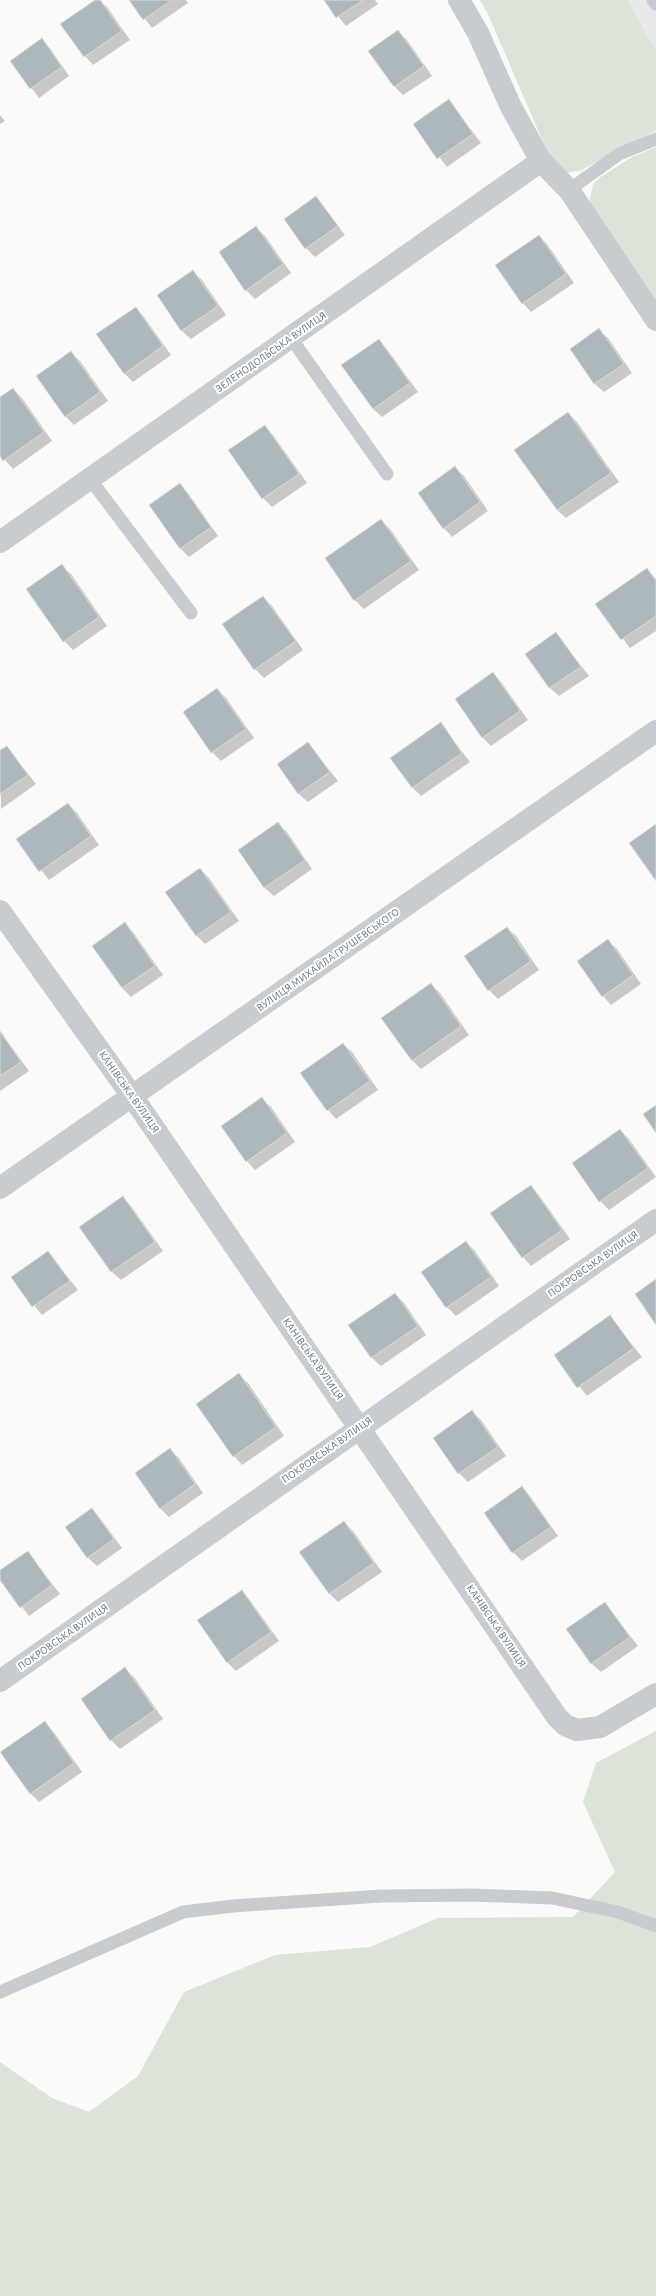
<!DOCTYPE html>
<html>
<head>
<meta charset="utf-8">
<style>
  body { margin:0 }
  canvas { display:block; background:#fafaf8 }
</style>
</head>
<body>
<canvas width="656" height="2296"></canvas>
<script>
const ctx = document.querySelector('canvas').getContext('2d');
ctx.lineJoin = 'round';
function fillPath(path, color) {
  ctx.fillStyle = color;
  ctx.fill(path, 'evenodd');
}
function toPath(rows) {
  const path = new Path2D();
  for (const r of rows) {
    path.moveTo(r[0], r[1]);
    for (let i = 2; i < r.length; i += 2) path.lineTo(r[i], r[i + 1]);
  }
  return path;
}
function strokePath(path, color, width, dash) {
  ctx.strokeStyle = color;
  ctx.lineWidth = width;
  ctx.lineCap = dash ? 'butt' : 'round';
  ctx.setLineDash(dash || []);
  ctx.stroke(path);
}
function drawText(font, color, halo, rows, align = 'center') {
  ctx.font = font + ' "Alegreya Sans",sans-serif';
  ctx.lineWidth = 4;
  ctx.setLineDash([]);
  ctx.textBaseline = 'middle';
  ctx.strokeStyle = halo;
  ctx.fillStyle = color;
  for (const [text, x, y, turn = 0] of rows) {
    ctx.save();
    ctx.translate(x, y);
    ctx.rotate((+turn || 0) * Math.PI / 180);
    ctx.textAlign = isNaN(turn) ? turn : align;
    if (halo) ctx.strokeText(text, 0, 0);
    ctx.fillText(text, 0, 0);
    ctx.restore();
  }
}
const built = toPath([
  [617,0,656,0,656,70]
]);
const green = toPath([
  [480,0,627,0,656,51,656,131,624,146,582,170,566,173,554,163,541,137,488,14],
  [656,147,656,303,589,203,593,184,599,178,632,157],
  [656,1731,656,2296,0,2296,0,2062,52,2098,89,2112,138,2076,184,1992,275,1955,370,1947,438,1918,573,1917,615,1872,583,1802,596,1763]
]);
const shadow = toPath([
  [96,0,99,0,107,7,130,40,93,65,85,56],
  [130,0,186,0,188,3,152,28],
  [325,0,375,0,378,4,346,26],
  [398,31,407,40,432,76,403,95,395,87,369,51],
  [42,40,50,48,69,76,39,98,11,61],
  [449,100,481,143,447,167,414,124],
  [0,115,5,121,0,124],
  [316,197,345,235,315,257,306,248],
  [256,227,265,236,291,273,255,299,246,290],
  [539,236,547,244,574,283,531,312,523,303],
  [193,272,202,280,226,315,191,339,182,331,158,296],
  [135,308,144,317,171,355,133,382,124,373],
  [599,330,608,338,632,373,604,392,595,384,571,350],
  [378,341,387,349,418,392,382,417,373,409],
  [71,353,80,361,108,401,74,425,65,416],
  [13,389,22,398,52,441,13,469,0,454,0,398],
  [568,413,577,422,619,482,566,518,557,510],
  [264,426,273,435,307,483,272,507,263,498,229,451],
  [455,468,464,476,488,511,452,537,444,528],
  [180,485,188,493,218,536,189,557,180,548],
  [381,520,390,529,419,570,364,609,355,600],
  [62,566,71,574,107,626,73,650,64,641],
  [647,569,656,579,656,631,630,648,597,604],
  [263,597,272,606,303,650,264,678,255,669],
  [556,633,589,676,559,696,550,688,526,654],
  [493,674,501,682,528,720,491,746,482,737],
  [217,689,226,698,254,738,221,761,212,752],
  [441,724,470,762,421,796,412,787],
  [308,743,338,781,308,802,299,794,278,764],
  [7,747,36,784,1,809,0,751],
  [68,804,77,813,99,845,49,880,17,839],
  [278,824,287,832,312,869,274,896,265,888,239,851],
  [200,869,209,878,239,921,205,944,197,936],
  [125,924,133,932,163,975,131,997,122,988,93,946],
  [507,928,516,936,539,970,498,999,489,990],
  [608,941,617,949,641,984,611,1005,603,996],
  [431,984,440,993,469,1035,421,1069,412,1060],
  [0,1031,29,1071,0,1091],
  [343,1044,352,1052,378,1090,336,1119,328,1110],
  [262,1099,271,1107,295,1142,255,1170,247,1161],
  [620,1130,629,1139,656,1177,609,1210,600,1201],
  [530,1187,539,1195,570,1239,531,1266,523,1257],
  [123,1198,131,1206,163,1251,121,1280,112,1272,80,1227],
  [466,1242,475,1251,499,1286,456,1316,447,1307],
  [48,1252,78,1290,42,1315,12,1277],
  [395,1294,404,1303,426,1335,381,1366,372,1358,350,1326],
  [610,1317,642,1357,587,1396,555,1355],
  [239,1375,248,1383,284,1436,242,1465,234,1456],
  [472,1412,481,1420,506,1456,468,1482,459,1473,435,1438],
  [170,1449,179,1458,203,1493,169,1517,160,1508],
  [522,1487,530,1496,558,1536,522,1561,513,1552,485,1513],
  [92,1509,100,1518,122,1548,97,1566,88,1558,66,1527],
  [344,1522,353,1531,382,1572,338,1602,330,1594,301,1552],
  [28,1552,60,1594,29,1616,0,1578,0,1572],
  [242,1591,250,1600,279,1641,236,1671,228,1663],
  [605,1603,638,1646,601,1672,592,1664,568,1629],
  [125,1669,134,1677,163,1719,120,1749,111,1740,82,1699],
  [44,1722,53,1731,82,1772,39,1802,30,1793]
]);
const building = toPath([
  [95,0,100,0,122,31,84,57,60,24,95,0],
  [129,0,172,0,143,20,129,0],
  [324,0,363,0,336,18,324,0],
  [398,30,424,66,394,87,368,51,398,30],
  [42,38,62,67,30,89,10,61,42,38],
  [449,99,473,134,437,159,413,124,449,99],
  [316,196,338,226,305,249,284,219,316,196],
  [256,226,283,264,245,291,219,252,256,226],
  [539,235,566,274,522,304,495,265,539,235],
  [193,270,218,306,181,331,157,295,193,270],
  [136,307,163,346,124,374,96,334,136,307],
  [599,328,624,364,594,384,570,349,599,328],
  [379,339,410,383,373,409,341,365,379,339],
  [71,351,100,392,65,417,36,376,71,351],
  [13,388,44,432,3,461,0,456,0,397,13,388],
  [568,412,611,473,557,510,514,450,568,412],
  [265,425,299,474,262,499,228,450,265,425],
  [455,466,480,502,443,529,418,493,455,466],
  [180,483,211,527,180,549,149,505,180,483],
  [381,519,411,561,354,601,325,558,381,519],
  [62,564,99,617,63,642,26,589,62,564],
  [647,568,656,581,656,616,621,640,595,604,647,568],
  [263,596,296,641,254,670,222,624,263,596],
  [556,632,581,667,549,688,525,654,556,632],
  [493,672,520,711,482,738,455,699,493,672],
  [217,688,246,729,211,753,183,712,217,688],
  [441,722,462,753,412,788,390,758,441,722],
  [308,742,330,772,298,794,277,764,308,742],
  [7,746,28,775,0,794,0,750,7,746],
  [68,803,91,836,39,872,16,839,68,803],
  [278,822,305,860,264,888,238,850,278,822],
  [656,824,656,881,629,843,656,824],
  [200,868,231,912,196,936,165,892,200,868],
  [125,922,155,966,122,988,92,946,125,922],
  [507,927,531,961,488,991,464,956,507,927],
  [608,939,633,975,602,997,577,961,608,939],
  [431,983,461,1026,412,1061,381,1018,431,983],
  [0,1031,21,1062,0,1076,0,1031],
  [343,1043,370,1081,327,1111,300,1073,343,1043],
  [262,1097,287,1133,246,1162,221,1126,262,1097],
  [656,1105,656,1133,643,1114,656,1105],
  [620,1129,648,1168,599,1202,572,1163,620,1129],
  [531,1185,562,1230,522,1258,490,1213,531,1185],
  [123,1196,155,1242,111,1272,79,1227,123,1196],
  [466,1241,491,1277,446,1308,421,1272,466,1241],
  [48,1251,70,1281,32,1307,11,1277,48,1251],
  [656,1279,656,1325,635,1294,656,1279],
  [395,1293,418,1326,371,1358,348,1325,395,1293],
  [610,1315,634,1348,577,1388,554,1355,610,1315],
  [239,1373,276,1427,233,1457,196,1404,239,1373],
  [472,1410,498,1447,458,1474,433,1438,472,1410],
  [170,1448,195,1484,160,1509,135,1473,170,1448],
  [522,1486,551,1527,512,1553,484,1513,522,1486],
  [92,1508,114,1539,87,1558,65,1527,92,1508],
  [344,1521,374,1563,329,1594,299,1552,344,1521],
  [28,1551,52,1585,20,1608,0,1580,0,1570,28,1551],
  [242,1590,271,1632,227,1663,197,1620,242,1590],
  [605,1602,630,1637,591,1664,566,1629,605,1602],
  [125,1667,155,1710,110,1741,81,1699,125,1667],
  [45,1721,74,1763,30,1794,0,1752,45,1721]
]);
const service = toPath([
  [653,0,656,4],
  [569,190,619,154,656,139],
  [291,338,387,474],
  [90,479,191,613],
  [0,1992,183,1912,233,1906,381,1896,473,1895,552,1898,618,1912,656,1926]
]);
const minor = toPath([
  [459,0,478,33,511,107,541,161,569,190,656,320],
  [0,542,541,161],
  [0,911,132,1096,557,1717,565,1725,577,1730,600,1727,656,1694],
  [0,1681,656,1220]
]);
const tertiary = toPath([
  [0,1188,656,731]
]);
const streetNames = [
  ["ЗЕЛЕНОДОЛЬСЬКА ВУЛИЦЯ",271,352,-35],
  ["ВУЛИЦЯ МИХАЙЛА ГРУШЕВСЬКОГО",328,960,-35],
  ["КАНІВСЬКА ВУЛИЦЯ",129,1092,55],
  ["ПОКРОВСЬКА ВУЛИЦЯ",593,1264,-35],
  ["КАНІВСЬКА ВУЛИЦЯ",313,1359,55],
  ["ПОКРОВСЬКА ВУЛИЦЯ",327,1450,-35],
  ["КАНІВСЬКА ВУЛИЦЯ",496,1626,56],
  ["ПОКРОВСЬКА ВУЛИЦЯ",63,1637,-35]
];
fillPath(built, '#e8e9e9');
fillPath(green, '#dce3d8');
fillPath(shadow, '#0003');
fillPath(building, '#adb7be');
strokePath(building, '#dcdcda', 1);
strokePath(service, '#c8ccd0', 13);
strokePath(minor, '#c8ccd0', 22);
strokePath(tertiary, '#c8ccd0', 22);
drawText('11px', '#627686', '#fff', streetNames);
</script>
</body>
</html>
